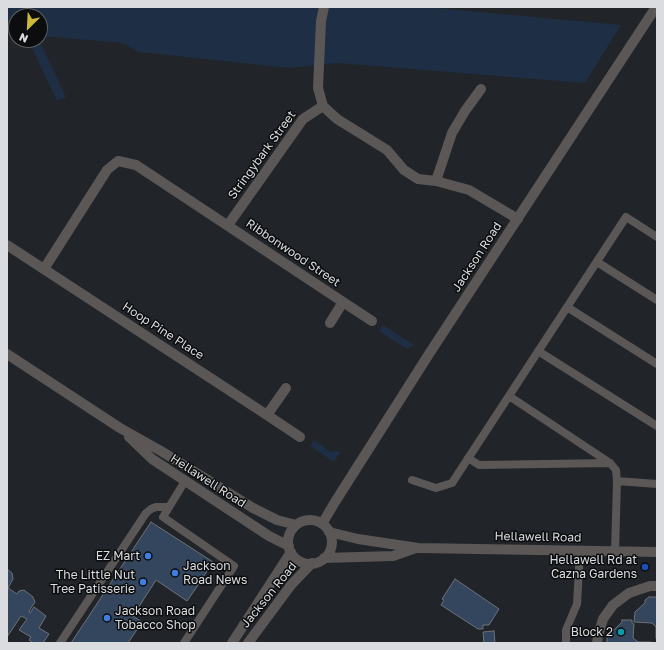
<!DOCTYPE html>
<html>
<head>
<meta charset="utf-8">
<style>
  body { margin:0 }
  #map { position:relative; width:664px; height:650px; overflow:hidden; background:#212428; font-family:"Golos Text",sans-serif }
  canvas { display:block }
  .frame { position:absolute; inset:0; border:8px solid #dadcdf; pointer-events:none }
  .north { position:absolute; left:8px; top:8px; width:40px; height:40px; box-sizing:border-box; background:#0c0d0f; border:1px solid #5e6062; border-radius:50%; rotate:204deg; font-size:11px; font-weight:700; line-height:16px; text-align:center; color:#dadcdf }
  .north::after { content:''; display:block; margin:auto; width:14px; height:18px; background:#ccb939; clip-path:polygon(50% 0,100% 100%,50% 72%,0 100%) }
</style>
</head>
<body>
<div id="map">
<canvas width="664" height="650"></canvas>
<div class="frame"></div>
<div class="north">N</div>
</div>
<script>
const ctx = document.querySelector('canvas').getContext('2d');
ctx.lineJoin = 'round';
function fillPath(path, color) {
  ctx.fillStyle = color;
  ctx.fill(path, 'evenodd');
}
function toPath(rows) {
  const path = new Path2D();
  for (const r of rows) {
    if (r.length === 3) {
      path.moveTo(r[0] + r[2], r[1]);
      path.arc(r[0], r[1], r[2], 0, 2 * Math.PI);
      continue;
    }
    path.moveTo(r[0], r[1]);
    for (let i = 2; i < r.length; i += 2) path.lineTo(r[i], r[i + 1]);
  }
  return path;
}
function strokePath(path, color, width, dash) {
  ctx.strokeStyle = color;
  ctx.lineWidth = width;
  ctx.lineCap = dash ? 'butt' : 'round';
  ctx.setLineDash(dash || []);
  ctx.stroke(path);
}
function drawText(font, color, halo, rows, align = 'center') {
  ctx.font = font + ' "Golos Text",sans-serif';
  ctx.lineWidth = 3;
  ctx.setLineDash([]);
  ctx.textBaseline = 'middle';
  ctx.strokeStyle = halo;
  ctx.fillStyle = color;
  for (const [text, x, y, turn = 0] of rows) {
    ctx.save();
    ctx.translate(x, y);
    ctx.rotate((+turn || 0) * Math.PI / 180);
    ctx.textAlign = isNaN(turn) ? turn : align;
    if (halo) ctx.strokeText(text, 0, 0);
    ctx.fillText(text, 0, 0);
    ctx.restore();
  }
}
const green = toPath([
  [7,7,426,7,621,25,585,83,337,63,289,68,139,52,123,43,40,36,40,16,16,16,16,34,7,33],
  [28,40,39,40,66,97,57,101],
  [383,325,414,345,407,349,379,331],
  [314,440,331,452,341,451,334,462,310,446]
]);
const building = toPath([
  [151,522,213,562,194,591,187,601,156,580,133,616,142,622,128,643,71,643,151,522],
  [7,569,12,573,13,579,8,588,17,594,19,591,24,590,33,597,35,602,29,611,30,613,34,607,46,616,39,628,49,634,43,643,33,643,29,640,31,637,19,630,27,619,21,616,7,637,7,569],
  [455,579,499,609,489,625,483,625,483,629,478,629,441,605,444,600,442,599,455,579],
  [649,597,657,597,657,640,656,638,656,627,652,623,634,622,635,612,645,603,645,600,649,597],
  [622,620,632,620,632,623,634,624,633,638,638,642,651,642,652,643,607,643,607,633,610,630,614,630,622,622,622,620],
  [494,631,495,643,484,643,483,632,494,631]
]);
const service = toPath([
  [597,262,657,300],
  [567,307,657,364],
  [538,351,657,426],
  [509,396,610,463,616,470,617,481,615,552],
  [468,458,479,465,610,463],
  [412,480,436,488,452,483,626,217,657,237],
  [617,481,657,484],
  [60,643,146,513,151,509,156,507,169,507],
  [184,643,234,566,163,517,185,481],
  [566,643,566,630,577,604,580,551]
]);
const minor = toPath([
  [324,7,321,21,318,88,323,106,337,119,387,150,404,170,418,179,436,181,469,190,518,219],
  [436,181,452,133,465,111,481,89],
  [228,225,303,119,323,106],
  [7,245,267,415],
  [44,269,107,170,118,161,136,165,343,302],
  [330,323,343,302,372,321],
  [286,388,267,415,300,437],
  [597,643,598,636,603,619,613,605,629,593,650,586,657,586]
]);
const tertiary = toPath([
  [7,354,120,428,161,451,253,508,277,520,296,525],
  [129,437,152,459,269,536,289,546],
  [310,542,22],
  [322,524,335,502,429,354,656,7],
  [329,532,358,539,418,548,657,552],
  [324,558,393,556,416,548],
  [232,643,291,552],
  [248,643,291,585,312,563]
]);
const markers = [
  [148,556,4,"#3f7fe0"],
  [645,567,4,"#1a4fb4"],
  [175,573,4,"#3f7fe0"],
  [143,582,4,"#3f7fe0"],
  [107,618,4,"#3f7fe0"],
  [621,632,4,"#0f9aa8"]
];
const streetNames = [
  ["Stringybark Street",262,155,-54],
  ["Ribbonwood Street",293,253,34],
  ["Jackson Road",477,257,-57],
  ["Hoop Pine Place",163,331,33],
  ["Hellawell Road",208,481,33],
  ["Hellawell Road",538,537,1],
  ["Jackson Road",269,595,-51]
];
const poiNames = [
  ["EZ Mart",140,556],
  ["Hellawell Rd at",637,560],
  ["Cazna Gardens",637,574],
  ["Jackson",183,566,"left"],
  ["Road News",183,580,"left"],
  ["The Little Nut",135,575],
  ["Tree Patisserie",135,589],
  ["Jackson Road",115,611,"left"],
  ["Tobacco Shop",115,625,"left"],
  ["Block 2",613,632]
];
fillPath(green, '#1e2e44');
fillPath(building, '#34465d');
strokePath(building, '#6e7278', 1);
strokePath(service, '#5a5756', 8);
strokePath(minor, '#5a5756', 10);
strokePath(tertiary, '#5a5756', 10);
for (const [x, y, r, color] of markers) {
  const dot = new Path2D();
  dot.arc(x, y, r, 0, 2 * Math.PI);
  ctx.fillStyle = color;
  ctx.fill(dot);
  strokePath(dot, '#0c0d0f', 1.5);
}
drawText('12px', '#dadcdf', '#0c0d0f', streetNames);
drawText('12px', '#dadcdf', '#0c0d0f', poiNames, 'right');
</script>
</body>
</html>
